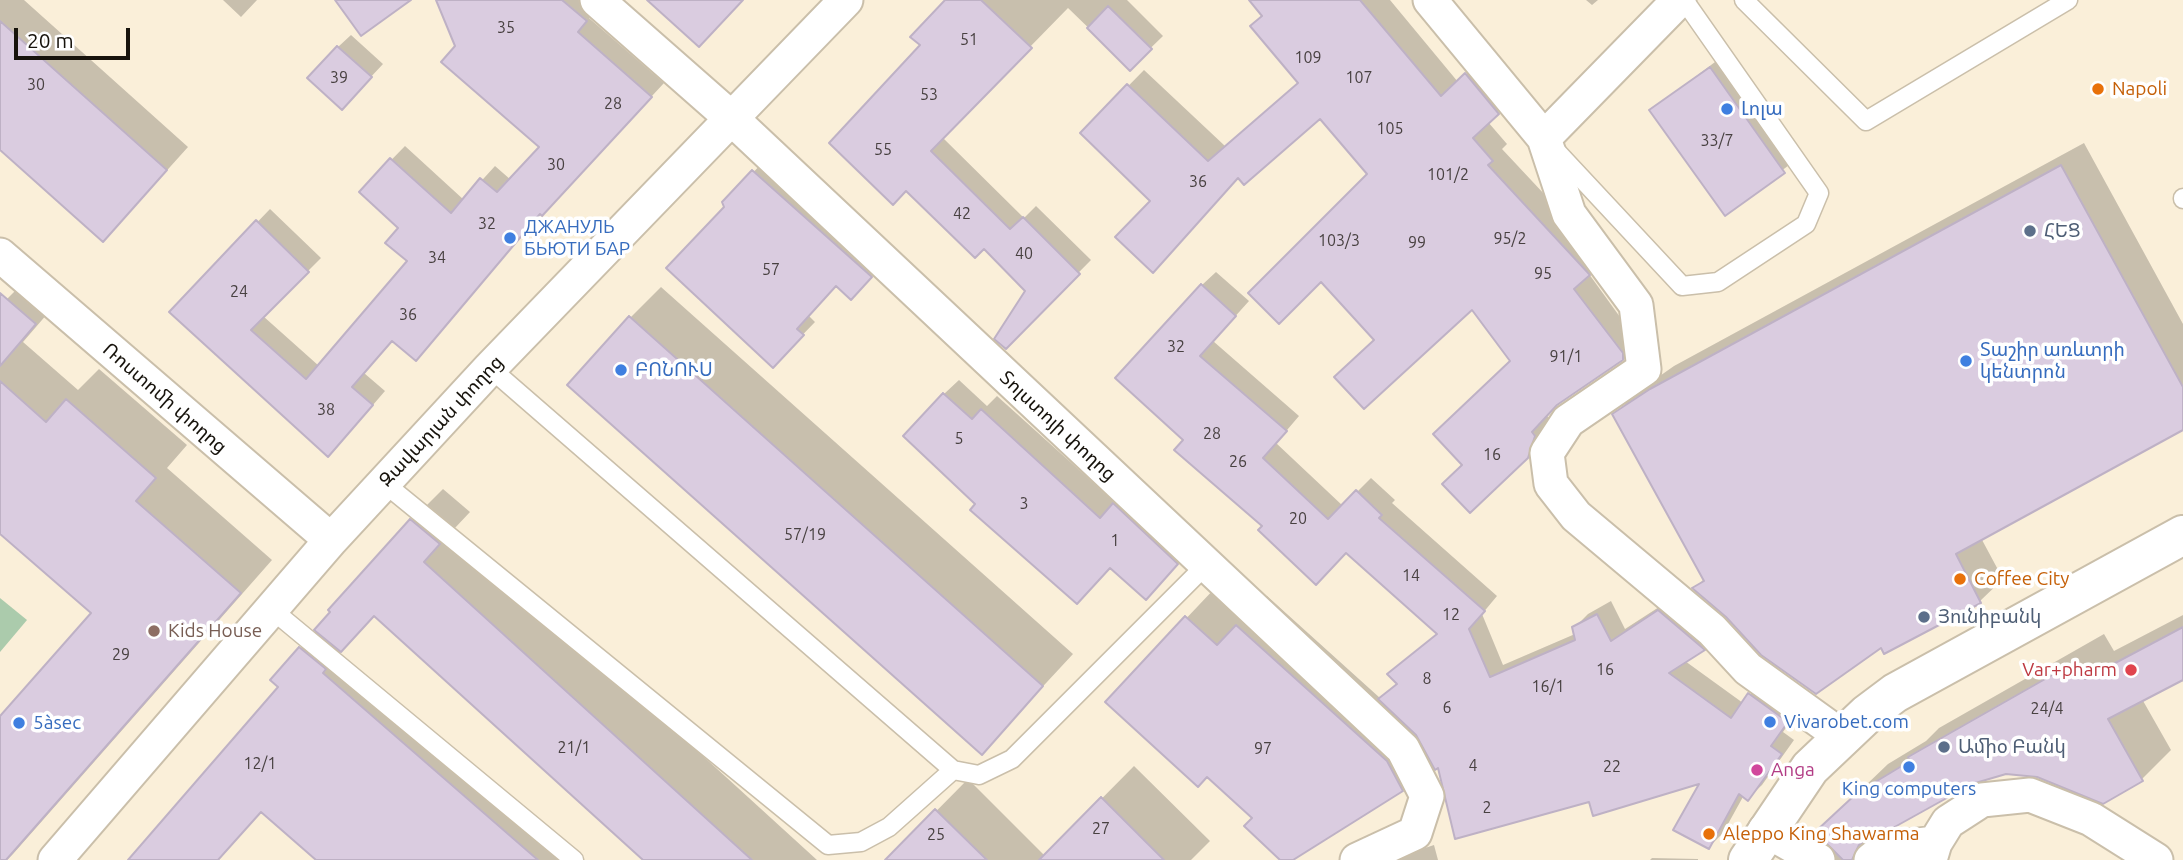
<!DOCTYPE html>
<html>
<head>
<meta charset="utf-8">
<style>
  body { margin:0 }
  #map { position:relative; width:2183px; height:860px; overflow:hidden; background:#faefd9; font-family:Ubuntu,sans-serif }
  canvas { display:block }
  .scale { position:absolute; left:14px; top:28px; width:116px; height:32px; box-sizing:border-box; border:4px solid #17130c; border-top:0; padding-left:9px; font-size:21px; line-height:24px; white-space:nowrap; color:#17130c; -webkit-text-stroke:5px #fff; paint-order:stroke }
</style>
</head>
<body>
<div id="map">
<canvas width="2183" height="860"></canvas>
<div class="scale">20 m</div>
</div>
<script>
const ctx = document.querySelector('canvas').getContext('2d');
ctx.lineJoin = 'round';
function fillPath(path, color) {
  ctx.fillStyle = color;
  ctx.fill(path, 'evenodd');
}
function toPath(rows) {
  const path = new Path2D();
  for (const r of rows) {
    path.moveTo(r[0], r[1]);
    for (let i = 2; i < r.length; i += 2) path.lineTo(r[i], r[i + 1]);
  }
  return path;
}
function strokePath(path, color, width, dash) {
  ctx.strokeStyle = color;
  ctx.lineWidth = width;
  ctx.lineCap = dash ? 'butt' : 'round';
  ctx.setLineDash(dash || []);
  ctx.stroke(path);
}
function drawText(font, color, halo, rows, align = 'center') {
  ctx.font = font + ' Ubuntu,"Noto Sans Armenian",sans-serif';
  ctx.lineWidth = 7;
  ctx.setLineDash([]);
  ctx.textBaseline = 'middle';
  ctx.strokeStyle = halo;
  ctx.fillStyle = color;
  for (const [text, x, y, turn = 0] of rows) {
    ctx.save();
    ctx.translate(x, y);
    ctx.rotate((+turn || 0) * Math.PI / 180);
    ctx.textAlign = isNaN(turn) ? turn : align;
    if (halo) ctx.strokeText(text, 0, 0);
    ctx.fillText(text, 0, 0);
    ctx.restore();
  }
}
const green = toPath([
  [0,598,27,620,0,652]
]);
const shadow = toPath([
  [0,0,24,0,188,147,125,217,0,148],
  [223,0,257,0,241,17],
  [438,0,590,0,599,7,589,18,664,83,555,201,393,339,364,373,385,391,341,442,171,312,270,209,321,258,263,316,319,366,410,261,400,228,361,191,405,146,464,200,495,166,511,180,541,147,458,46],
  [947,0,1127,0,1163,36,1130,68,1068,8,942,137,1024,218,1036,206,1091,260,1005,347,1027,291,984,247,906,189,922,45],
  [1252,0,1390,0,1458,82,1482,59,1513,97,1488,122,1507,144,1502,149,1604,258,1589,274,1638,342,1622,358,1559,402,1546,415,1550,419,1544,441,1527,457,1464,465,1512,361,1472,308,1376,339,1369,174,1320,116,1239,176,1152,201,1082,133,1144,70,1225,146,1299,82,1263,15],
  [1586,0,1598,0,1592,5],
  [351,35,383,64,354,95,338,47],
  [1723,56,1797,159,1726,213,1651,110],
  [2084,143,2183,324,2183,428,1981,538,2003,579,1980,601,1885,652,1882,645,1727,616,1695,588,1705,578,1615,414,1637,392,1674,366],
  [766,159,883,264,851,298,837,284,808,315,815,322,785,353,724,203],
  [39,267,67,291,23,342,78,390,99,369,187,445,167,468,272,560,13,854,7,860,0,860,0,719,93,613,0,532,0,306],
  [1216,272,1249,301,1213,341,1299,416,1276,443,1343,506,1371,478,1395,500,1392,503,1497,596,1482,614,1503,665,1575,634,1574,628,1588,614,1611,601,1625,629,1673,598,1717,636,1685,661,1743,703,1763,680,1800,707,1783,732,1794,740,1762,785,1748,798,1744,795,1723,833,1709,847,1702,781,1590,800,1439,766,1432,760,1402,789,1290,860,1282,860,1254,818,1207,775,1108,701,1216,587,1247,616,1267,596,1380,698,1398,682,1390,674,1438,633,1346,551,1264,526,1185,440,1202,285],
  [661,287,1073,654,982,752,630,318],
  [959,380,987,406,997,396,1116,503,1129,490,1191,548,1160,583,1110,566,978,504,944,394],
  [443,489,470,512,454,529,817,860,645,860,376,615,338,655,573,860,319,860,262,810,218,860,131,860,280,687,273,680,412,520],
  [2183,615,2183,682,2181,679,2142,699,2171,750,2142,779,2006,773,1963,786,1882,829,1884,842,1924,860,1815,860,1830,845,1817,836,1819,830,1888,764,1926,741,1939,728,2104,634,2114,651],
  [1134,766,1210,841,1191,860,888,860,968,779,1045,856],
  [1434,845,1438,860,1389,860],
  [1652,858,1698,859,1698,860,1650,860]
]);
const building = toPath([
  [335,0,411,0,361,36,335,0],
  [436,0,562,0,587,21,578,32,652,97,542,216,540,214,416,361,392,341,352,387,373,405,328,457,169,312,256,220,309,272,251,330,306,379,407,261,385,243,398,228,359,192,390,158,451,213,480,178,497,192,539,147,441,62,455,46,436,0],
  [647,0,743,0,699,47,647,0],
  [945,0,981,0,1032,48,931,151,1010,229,1023,217,1080,274,1006,349,994,339,1025,291,984,249,975,258,906,191,893,205,829,143,920,45,910,37,945,0],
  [1249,0,1360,0,1441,96,1465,73,1499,114,1473,138,1493,161,1488,165,1590,275,1574,289,1623,353,1623,360,1557,405,1532,432,1535,436,1528,458,1470,513,1442,484,1462,465,1433,434,1510,361,1472,310,1364,409,1334,377,1374,340,1321,282,1279,324,1248,293,1367,174,1320,119,1244,185,1238,178,1153,273,1115,237,1150,201,1080,133,1127,84,1208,161,1298,83,1250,26,1262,16,1249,0],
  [1108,6,1152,49,1130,71,1087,28,1108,6],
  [0,21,167,170,103,242,0,150,0,21],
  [337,46,372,77,342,110,307,78,337,46],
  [1710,67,1785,173,1725,216,1649,110,1710,67],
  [2061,165,2183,387,2183,430,1956,554,1981,603,1884,654,1881,648,1816,694,1761,655,1726,617,1692,588,1704,581,1612,414,1650,389,2061,165],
  [752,170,872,277,851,300,836,286,797,329,804,335,773,368,666,268,724,207,722,202,752,170],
  [1201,284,1236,316,1200,356,1287,431,1263,458,1328,519,1356,490,1382,515,1379,518,1485,611,1469,629,1490,677,1575,640,1572,627,1597,614,1611,641,1658,610,1705,650,1669,673,1731,718,1748,693,1788,722,1771,746,1782,754,1748,801,1739,794,1709,849,1673,830,1699,784,1593,816,1589,802,1455,839,1438,768,1435,770,1416,735,1378,699,1397,684,1387,674,1437,634,1346,553,1316,585,1258,530,1262,526,1174,450,1183,440,1115,378,1201,284],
  [0,293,36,324,0,366,0,293],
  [629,316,1043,686,982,755,567,385,629,316],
  [0,381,46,422,66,399,156,478,136,501,241,593,6,860,0,860,0,716,91,613,0,534,0,381],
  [943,393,972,419,981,409,1100,518,1113,503,1178,564,1146,600,1110,568,1077,604,970,510,975,504,903,436,943,393],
  [410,519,440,544,424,562,752,860,643,860,374,616,341,652,314,630,330,612,328,610,410,519],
  [1185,616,1217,645,1236,625,1387,761,1403,791,1293,860,1280,860,1244,826,1252,818,1207,777,1198,787,1105,702,1185,616],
  [2183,627,2183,680,2108,719,2143,781,2103,804,2037,777,2006,774,1972,784,1891,829,1874,834,1859,845,1852,860,1843,860,1815,832,1857,793,1910,761,1908,757,2075,662,2085,679,2183,627],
  [299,647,326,669,323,673,538,860,316,860,261,812,218,860,128,860,278,687,270,680,299,647],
  [1101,797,1164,860,1039,860,1101,797],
  [935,809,987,860,885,860,935,809]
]);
const lane = toPath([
  [1744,0,1866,121,2068,0],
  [1556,151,1682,286,1718,282,1806,224,1819,193,1684,0],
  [2183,199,2183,198],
  [490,368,953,770,979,775,1012,759,1206,565],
  [384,483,828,845,861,842,889,827,953,770],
  [270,608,574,860]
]);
const street = toPath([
  [597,0,730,117,1403,749,1427,796,1415,833,1357,860],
  [1430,0,1544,138,1569,214,1636,305,1644,369,1568,421,1547,453,1551,484,1576,516,1712,630,1748,669,1841,736],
  [1544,138,1679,0],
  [0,255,331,540],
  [1765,830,1818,860],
  [55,860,331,540,490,368,846,0],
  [1871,860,1885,849,1935,843],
  [1930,860,1935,843,1948,822,1982,800,2030,795,2091,819,2156,860]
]);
const secondary = toPath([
  [1748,860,1810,768,1867,714,1895,693,2183,535]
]);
const markers = [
  [2098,89,7,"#e8710a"],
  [1727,109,7,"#3f7fe0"],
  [2030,231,7,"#5c6f8a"],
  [510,238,7,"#3f7fe0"],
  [1966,361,7,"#3f7fe0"],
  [621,370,7,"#3f7fe0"],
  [1960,579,7,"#e8710a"],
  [1924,617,7,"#5c6f8a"],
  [154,631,7,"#8d6e63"],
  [2131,670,7,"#e0444e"],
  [1770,722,7,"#3f7fe0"],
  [19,723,7,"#3f7fe0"],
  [1944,747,7,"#5c6f8a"],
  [1909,767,7,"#3f7fe0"],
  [1757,770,7,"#d1479c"],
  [1709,834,7,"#e8710a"]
];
const numberNames = [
  ["35",506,28],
  ["51",969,40],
  ["109",1308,58],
  ["39",339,78],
  ["107",1359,78],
  ["30",36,85],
  ["53",929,95],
  ["28",613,104],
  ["105",1390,129],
  ["33/7",1717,141],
  ["55",883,150],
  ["30",556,165],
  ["101/2",1448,175],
  ["36",1198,182],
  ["42",962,214],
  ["32",487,224],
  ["95/2",1510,239],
  ["103/3",1339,241],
  ["99",1417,243],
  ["40",1024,254],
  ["34",437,258],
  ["57",771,270],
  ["95",1543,274],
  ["24",239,292],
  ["36",408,315],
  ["32",1176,347],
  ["91/1",1566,357],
  ["38",326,410],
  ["28",1212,434],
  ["5",959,439],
  ["16",1492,455],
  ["26",1238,462],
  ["3",1024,504],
  ["20",1298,519],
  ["57/19",805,535],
  ["1",1115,541],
  ["14",1411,576],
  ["12",1451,615],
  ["29",121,655],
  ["16",1605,670],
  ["8",1427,679],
  ["16/1",1548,687],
  ["6",1447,708],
  ["24/4",2047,709],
  ["21/1",574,748],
  ["97",1263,749],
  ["12/1",260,764],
  ["4",1473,766],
  ["22",1612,767],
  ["2",1487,808],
  ["27",1101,829],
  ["25",936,835]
];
const foodNames = [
  ["Napoli",2112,89],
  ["Coffee City",1974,579],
  ["Aleppo King Shawarma",1723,834]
];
const shopNames = [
  ["Լոլա",1741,109],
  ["ДЖАНУЛЬ",524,227],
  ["БЬЮТИ БАР",524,249],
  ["Տաշիր առևտրի",1980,350],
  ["կենտրոն",1980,372],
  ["ԲՈՆՈՒՍ",635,370],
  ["Vivarobet.com",1784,722],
  ["5àsec",33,723],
  ["King computers",1909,789,"center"]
];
const serviceNames = [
  ["ՀԵՑ",2044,231],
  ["Յունիբանկ",1938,617],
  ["Ամիօ Բանկ",1958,747]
];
const streetNames = [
  ["Ռոստոմի փողոց",165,398,41],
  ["Զավարյան փողոց",441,421,-47],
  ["Տոլստոյի փողոց",1058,426,43]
];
const educationNames = [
  ["Kids House",168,631]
];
const healthNames = [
  ["Var+pharm",2117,670]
];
const hotelNames = [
  ["Anga",1771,770]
];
fillPath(green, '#abcbac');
fillPath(shadow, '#0003');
fillPath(building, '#dacce0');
strokePath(building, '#beb1c5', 2);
strokePath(lane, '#cabfaa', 21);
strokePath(street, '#cabfaa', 37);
strokePath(secondary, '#cabfaa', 42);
strokePath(lane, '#fff', 18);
strokePath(street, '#fff', 33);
strokePath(secondary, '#fff', 38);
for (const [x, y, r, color] of markers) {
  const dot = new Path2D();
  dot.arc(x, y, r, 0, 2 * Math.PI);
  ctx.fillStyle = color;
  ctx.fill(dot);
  strokePath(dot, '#fff', 2.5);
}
drawText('16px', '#484141', null, numberNames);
drawText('19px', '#c56008', '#fff', foodNames, 'left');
drawText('19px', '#366cbe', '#fff', shopNames, 'left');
drawText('19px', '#4e5e75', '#fff', serviceNames, 'left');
drawText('19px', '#17130c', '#fff', streetNames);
drawText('19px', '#785e54', '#fff', educationNames, 'left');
drawText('19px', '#be3a42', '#fff', healthNames, 'right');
drawText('19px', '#b23c85', '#fff', hotelNames, 'left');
</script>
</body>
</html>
